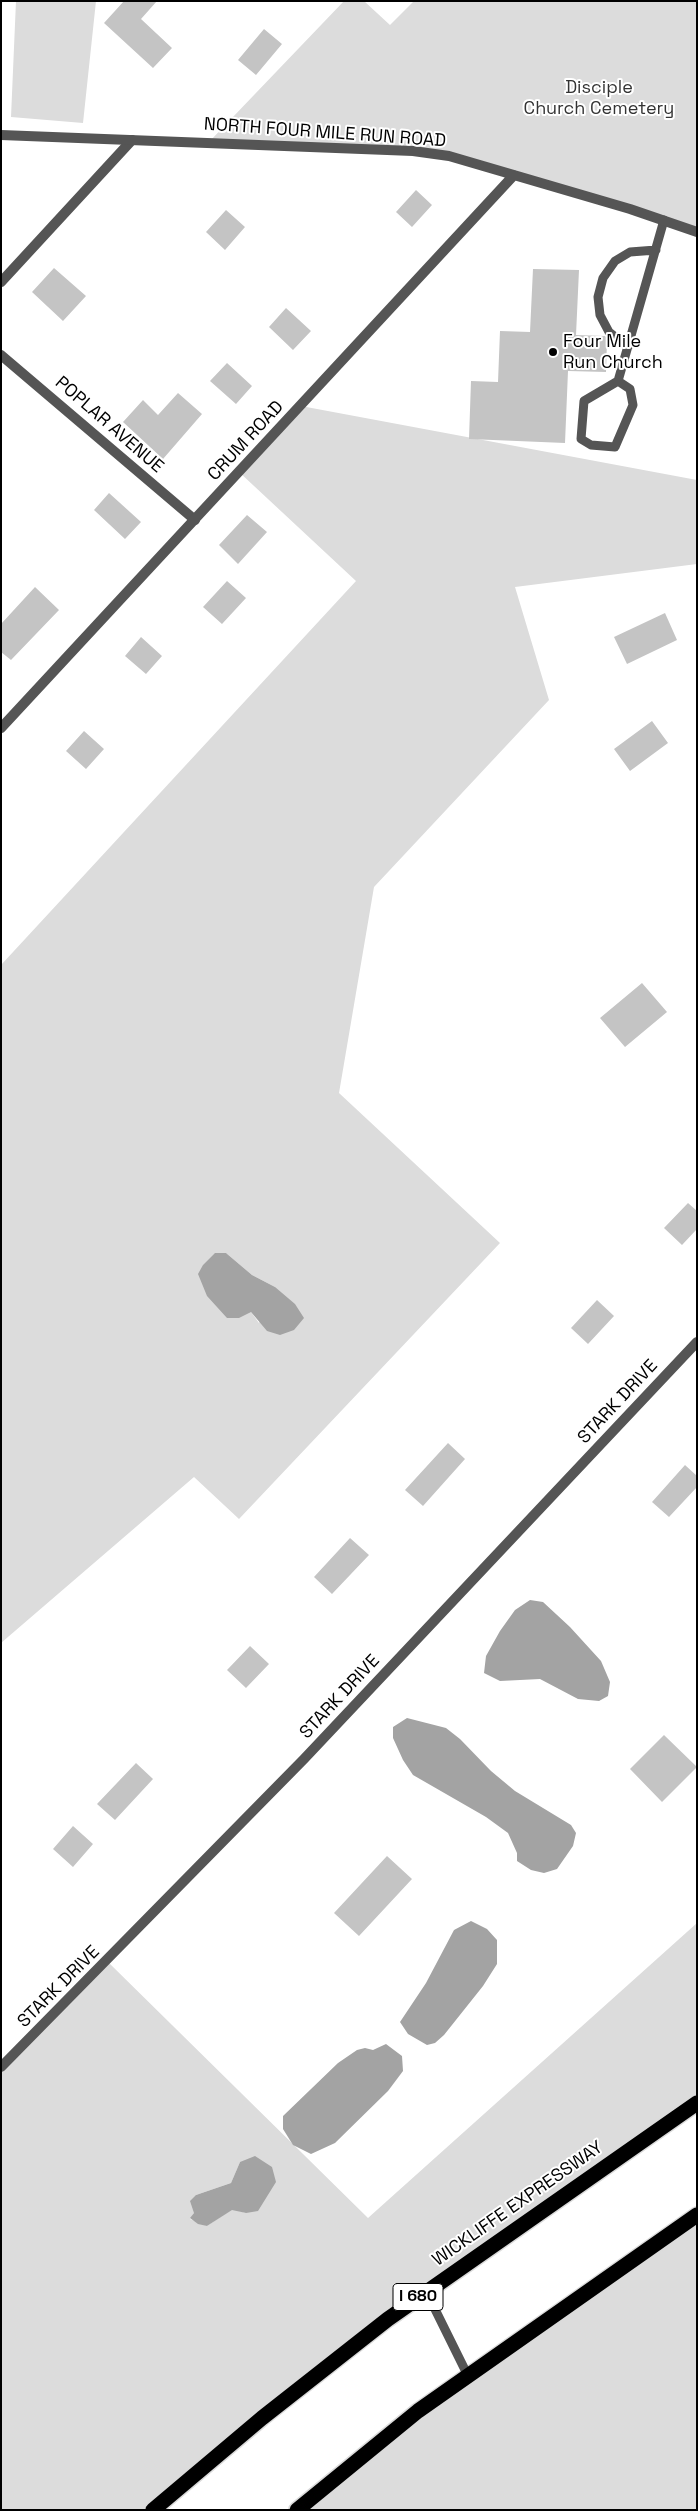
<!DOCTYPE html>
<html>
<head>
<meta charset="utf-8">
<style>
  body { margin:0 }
  #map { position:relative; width:698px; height:2511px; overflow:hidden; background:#fff; font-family:"Space Grotesk",sans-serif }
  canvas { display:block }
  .frame { position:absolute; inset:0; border:2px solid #000; pointer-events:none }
</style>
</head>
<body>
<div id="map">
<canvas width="698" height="2511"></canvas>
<div class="frame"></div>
</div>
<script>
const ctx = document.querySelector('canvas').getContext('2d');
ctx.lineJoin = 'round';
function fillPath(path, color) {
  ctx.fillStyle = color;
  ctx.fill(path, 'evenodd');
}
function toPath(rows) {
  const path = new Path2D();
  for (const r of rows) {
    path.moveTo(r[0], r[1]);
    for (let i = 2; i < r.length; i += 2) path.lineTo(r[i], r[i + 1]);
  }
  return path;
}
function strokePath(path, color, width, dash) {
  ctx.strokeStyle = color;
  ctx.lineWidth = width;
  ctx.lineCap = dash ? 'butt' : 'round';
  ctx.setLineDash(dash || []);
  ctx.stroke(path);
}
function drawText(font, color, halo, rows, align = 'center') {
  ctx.font = font + ' "Space Grotesk",sans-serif';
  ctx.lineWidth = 4;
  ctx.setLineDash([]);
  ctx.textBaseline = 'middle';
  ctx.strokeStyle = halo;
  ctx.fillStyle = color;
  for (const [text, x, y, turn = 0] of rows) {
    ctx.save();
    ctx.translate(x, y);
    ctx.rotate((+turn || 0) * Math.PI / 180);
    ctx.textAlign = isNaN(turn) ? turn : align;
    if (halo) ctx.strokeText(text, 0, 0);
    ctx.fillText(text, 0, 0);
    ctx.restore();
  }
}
const green = toPath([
  [16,1,96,1,83,123,11,117],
  [344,1,364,1,390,25,414,1,697,1,697,232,449,156,209,142],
  [301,406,697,480,697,564,515,587,549,700,374,887,339,1093,500,1243,239,1519,194,1477,1,1643,1,965,356,581,239,472],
  [226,1253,252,1275,275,1287,259,1323,251,1312],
  [697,1923,697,2103,388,2319,153,2510,1,2510,1,2067,107,1961,368,2218],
  [240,2162,246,2213,232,2209,207,2226,190,2219,194,2213,196,2195,231,2183],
  [697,2215,697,2510,298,2510,418,2411]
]);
const water = toPath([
  [215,1253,226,1253,252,1275,275,1287,295,1304,304,1318,294,1330,280,1335,267,1331,251,1312,239,1318,227,1318,207,1296,198,1274,203,1265],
  [530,1600,543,1602,570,1627,601,1661,610,1682,608,1696,599,1701,578,1699,540,1679,500,1681,484,1673,486,1656,500,1631,515,1610],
  [407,1718,446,1728,460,1739,491,1771,515,1791,571,1825,576,1833,573,1846,557,1869,544,1873,531,1870,517,1861,517,1853,508,1833,486,1817,413,1775,403,1760,393,1738,393,1727],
  [471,1921,487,1929,497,1940,497,1964,483,1986,444,2035,435,2043,427,2045,408,2034,400,2022,426,1983,454,1930],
  [386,2044,402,2056,403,2071,388,2091,335,2143,311,2154,293,2145,283,2129,283,2116,338,2063,357,2050,365,2048,373,2050],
  [255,2156,272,2167,276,2182,258,2211,246,2213,232,2210,207,2226,198,2224,190,2218,194,2213,190,2201,196,2195,231,2183,240,2162]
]);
const building = toPath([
  [124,1,157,1,141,19,172,48,153,68,104,23],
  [264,29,282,44,256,75,238,60],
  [416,190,432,205,412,227,396,212],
  [226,210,245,227,225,250,206,232],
  [54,268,86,296,63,321,32,292],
  [533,269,579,270,576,335,605,336,607,339,606,372,568,371,565,443,469,439,471,381,498,382,500,331,530,332],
  [286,308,311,331,293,350,269,327],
  [227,363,252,386,236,404,210,381],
  [178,393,202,414,163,459,123,422,143,400,158,415],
  [109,493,141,522,125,539,94,510],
  [247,515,267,532,238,564,219,545],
  [227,581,246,598,222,624,203,607],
  [35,587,59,610,11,660,1,652,1,624],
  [665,613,677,640,627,664,614,637],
  [141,637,162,656,146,674,125,656],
  [652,721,668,743,630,771,614,749],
  [84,731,104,749,86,769,66,751],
  [642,983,667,1012,625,1047,600,1018],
  [688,1203,697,1211,697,1229,682,1245,664,1228],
  [597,1300,614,1316,588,1344,571,1328],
  [448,1443,465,1459,423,1506,405,1490],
  [685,1465,697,1476,697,1487,669,1517,652,1502],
  [350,1538,369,1555,332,1594,314,1577],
  [250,1646,269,1664,246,1688,227,1670],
  [664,1735,697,1767,662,1802,630,1769],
  [136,1763,153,1779,115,1820,97,1804],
  [73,1826,93,1844,73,1867,53,1849],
  [387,1856,412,1879,359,1936,334,1913]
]);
const service = toPath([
  [628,347,609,332,600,315,598,297,603,278,615,261,630,252,656,250],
  [618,381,630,389,633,405,615,447,591,445,581,439,584,401,618,381,664,220],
  [426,2291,468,2376]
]);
const minor = toPath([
  [1,282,132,140],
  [1,355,195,520],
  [1,2067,304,1759,697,1342]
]);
const tertiary = toPath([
  [1,135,413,151,449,156,630,209,697,232],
  [1,728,514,175]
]);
const motorway = toPath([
  [153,2510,262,2418,388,2319,697,2103],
  [297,2510,418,2411,697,2215]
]);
const markers = [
  [553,352,5,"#000"]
];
const shields = [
  [418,2297,50]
];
const shieldNames = [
  ["I 680",418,2297]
];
const parkNames = [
  ["Disciple",599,88],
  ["Church Cemetery",599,109]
];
const streetNames = [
  ["NORTH FOUR MILE RUN ROAD",325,133,4],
  ["POPLAR AVENUE",109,425,41],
  ["CRUM ROAD",246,441,-47],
  ["STARK DRIVE",618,1402,-47],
  ["STARK DRIVE",340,1697,-47],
  ["STARK DRIVE",59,1987,-45],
  ["WICKLIFFE EXPRESSWAY",518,2204,-35]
];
const poiNames = [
  ["Four Mile",563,342],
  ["Run Church",563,363]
];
fillPath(green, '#dcdcdc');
fillPath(water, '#a3a3a3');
fillPath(building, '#c4c4c4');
strokePath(motorway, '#dbdbdb', 18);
strokePath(service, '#555', 9);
strokePath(minor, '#555', 10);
strokePath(tertiary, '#555', 10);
strokePath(motorway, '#000', 15);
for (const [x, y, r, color] of markers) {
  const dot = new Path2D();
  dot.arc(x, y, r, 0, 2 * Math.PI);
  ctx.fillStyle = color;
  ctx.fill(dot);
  strokePath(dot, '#fff', 2);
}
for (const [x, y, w] of shields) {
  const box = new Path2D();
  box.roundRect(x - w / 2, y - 13.5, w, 27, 4);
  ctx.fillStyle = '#fff';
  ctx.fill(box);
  strokePath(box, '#000', 1);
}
drawText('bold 16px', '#000', null, shieldNames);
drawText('18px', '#333', '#fff', parkNames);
drawText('18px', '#000', '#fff', streetNames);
drawText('18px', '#000', '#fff', poiNames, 'left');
</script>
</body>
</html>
